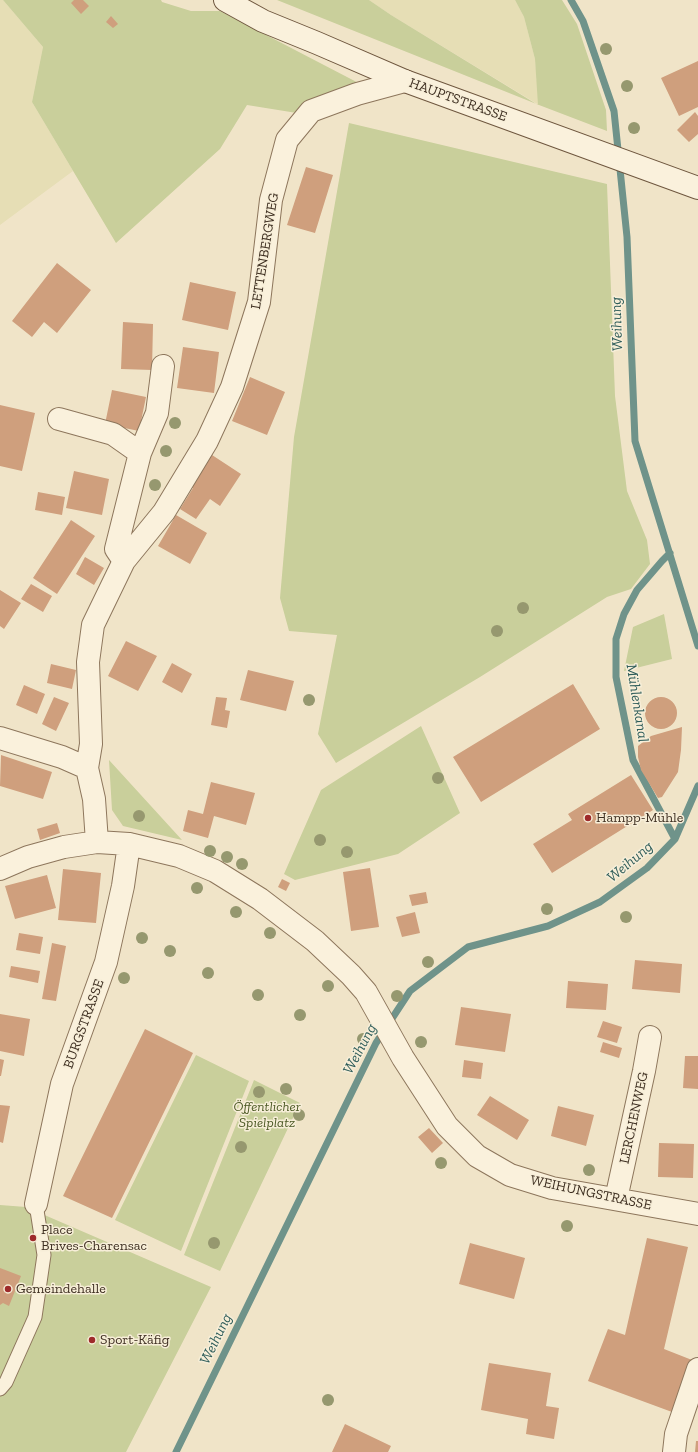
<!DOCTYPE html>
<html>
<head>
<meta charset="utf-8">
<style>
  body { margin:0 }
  canvas { display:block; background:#f0e4c8 }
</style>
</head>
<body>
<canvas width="698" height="1452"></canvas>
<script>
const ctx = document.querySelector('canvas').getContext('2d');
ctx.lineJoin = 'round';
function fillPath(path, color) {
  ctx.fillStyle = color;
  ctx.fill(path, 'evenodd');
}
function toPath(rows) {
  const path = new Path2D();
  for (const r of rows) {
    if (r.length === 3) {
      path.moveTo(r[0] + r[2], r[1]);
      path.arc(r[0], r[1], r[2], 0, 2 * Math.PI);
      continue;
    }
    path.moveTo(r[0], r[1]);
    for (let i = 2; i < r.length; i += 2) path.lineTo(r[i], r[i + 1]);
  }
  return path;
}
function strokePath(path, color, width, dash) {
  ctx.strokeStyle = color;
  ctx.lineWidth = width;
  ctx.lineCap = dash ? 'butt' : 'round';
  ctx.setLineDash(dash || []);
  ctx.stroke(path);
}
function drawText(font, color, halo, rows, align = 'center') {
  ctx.font = font + ' "Zilla Slab",serif';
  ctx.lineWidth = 3;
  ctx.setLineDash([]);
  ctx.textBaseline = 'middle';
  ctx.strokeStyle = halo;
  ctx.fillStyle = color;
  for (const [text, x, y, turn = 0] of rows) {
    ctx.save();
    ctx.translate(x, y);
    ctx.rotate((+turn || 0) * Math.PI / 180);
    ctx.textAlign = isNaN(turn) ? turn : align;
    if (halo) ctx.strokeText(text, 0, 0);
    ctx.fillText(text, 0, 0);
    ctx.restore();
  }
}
const farmland = toPath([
  [0,0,3,0,43,47,32,102,73,171,0,225],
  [369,0,515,0,524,17,535,59,539,105,391,15]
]);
const green = toPath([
  [3,0,161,0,162,2,191,11,220,11,372,90,303,114,247,105,220,149,116,243,32,102,43,47],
  [277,0,369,0,391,15,538,105,535,59,524,17,515,0,562,0,577,24,606,110,607,131,539,105],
  [349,123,607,184,615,396,627,491,647,540,650,564,631,589,607,597,480,677,336,763,318,734,337,635,289,631,280,598,294,437],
  [664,614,672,659,624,671,633,627],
  [421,726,460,813,398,854,295,880,284,874,321,790],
  [109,760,182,840,123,826,112,810],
  [196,1055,249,1081,181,1251,115,1220],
  [254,1080,300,1103,220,1271,184,1255],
  [0,1205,26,1207,211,1287,126,1452,0,1452]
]);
const stream = toPath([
  [571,0,583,21,614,111,627,237,635,441,698,646],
  [670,553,662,561,637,590,624,614,616,639,616,677,633,760,675,839],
  [176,1452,376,1043,410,991,468,947,548,926,600,902,647,868,675,839,698,786]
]);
const building = toPath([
  [74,0,83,0,89,6,81,14,71,3],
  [111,16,118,24,113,28,106,22],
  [698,61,698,107,679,116,661,78],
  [695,112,698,116,698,134,689,142,677,130],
  [306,167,333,175,315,233,287,225],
  [57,263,91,290,57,333,44,322,32,337,12,321],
  [190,282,236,292,228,330,182,320],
  [123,322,153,324,152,370,121,369],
  [183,347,219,352,214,393,177,388],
  [250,377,285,392,267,435,232,421],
  [112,390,146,397,139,431,105,424],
  [0,405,35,413,22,471,0,466],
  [212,455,241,474,220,506,210,499,196,519,180,509,193,488,191,487],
  [74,471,109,479,102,515,66,508],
  [38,492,65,497,62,515,35,510],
  [176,515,207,533,190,564,158,546],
  [71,520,95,536,57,594,33,578],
  [85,557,104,568,94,585,76,574],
  [31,584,52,596,43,612,21,599],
  [0,590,21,603,4,629,0,626],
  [126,641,157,656,138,691,108,676],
  [172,663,192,674,182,693,162,682],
  [51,664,76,670,72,689,47,683],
  [248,670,294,681,286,711,240,700],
  [573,684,600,729,481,802,453,757],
  [24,685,45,694,37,714,16,705],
  [661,713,16],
  [54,697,69,703,56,731,42,724],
  [216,697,227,698,225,710,230,711,227,728,211,725],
  [682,727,681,750,678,772,662,797,658,798,641,770,638,757,638,746,651,736],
  [1,755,52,772,43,799,0,786],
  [631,775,653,810,552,873,533,844,572,820,568,814],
  [211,782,255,793,246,825,214,816,208,838,183,831,188,810,203,814],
  [57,823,60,833,40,840,37,829],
  [370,868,379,927,351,931,343,872],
  [63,869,101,873,96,923,58,920],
  [47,875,56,908,15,919,5,886],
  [282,879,290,883,286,891,278,887],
  [426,892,428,903,412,906,409,895],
  [415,912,420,933,402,937,396,917],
  [19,933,43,937,40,954,16,950],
  [52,943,66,946,56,1001,42,999],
  [635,960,682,964,680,993,632,989],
  [11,966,40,971,38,983,9,977],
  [568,981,608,984,606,1010,566,1008],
  [461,1007,511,1014,505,1052,455,1045],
  [0,1014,30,1019,24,1056,0,1051],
  [603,1021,622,1027,617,1043,597,1037],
  [145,1029,193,1053,112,1218,63,1196],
  [603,1042,622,1048,619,1058,600,1052],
  [685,1056,698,1056,698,1089,683,1088],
  [0,1059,4,1060,1,1076,0,1076],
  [464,1060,483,1063,481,1079,462,1077],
  [490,1096,529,1120,517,1140,477,1115],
  [0,1105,10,1106,3,1143,0,1142],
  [558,1106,594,1115,586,1146,551,1136],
  [429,1128,443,1143,432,1153,418,1137],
  [659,1143,694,1144,693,1178,658,1177],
  [647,1238,688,1247,664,1349,692,1360,672,1412,588,1381,608,1329,625,1335],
  [470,1243,525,1258,514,1299,459,1284],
  [0,1268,21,1276,9,1306,3,1303,0,1305],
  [489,1363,551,1373,546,1406,559,1408,554,1439,526,1434,528,1419,481,1410],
  [345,1424,391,1446,388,1452,332,1452],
  [696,1441,698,1441,698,1452,695,1452]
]);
const lane = toPath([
  [0,1389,6,1382,35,1317,44,1255,36,1204]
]);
const street = toPath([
  [59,419,113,434,140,453],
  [124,561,116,549,140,453,157,413,163,366],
  [0,738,62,757,87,768,94,799,97,842],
  [87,768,91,744,88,662,93,625,124,561,164,512,207,441,232,387,259,302,271,200,287,140,311,111,357,94,405,81],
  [0,869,28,857,64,847,97,842,129,844,179,856,215,871,260,899,315,941,351,975,366,992,403,1058,447,1126,477,1156,510,1175,552,1188,698,1214],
  [616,1199,644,1071,650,1037],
  [36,1204,62,1084,106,962,123,886,129,844],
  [674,1452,676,1434,698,1369]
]);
const secondary = toPath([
  [225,0,263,21,317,43,405,81,698,188]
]);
const trees = [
  [606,49],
  [627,86],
  [634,128],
  [175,423],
  [166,451],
  [155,485],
  [523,608],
  [497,631],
  [309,700],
  [438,778],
  [139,816],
  [320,840],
  [210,851],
  [347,852],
  [227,857],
  [242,864],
  [197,888],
  [547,909],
  [236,912],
  [626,917],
  [270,933],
  [142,938],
  [170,951],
  [428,962],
  [208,973],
  [124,978],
  [328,986],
  [258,995],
  [397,996],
  [300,1015],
  [363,1039],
  [421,1042],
  [286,1089],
  [259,1092],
  [299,1115],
  [241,1147],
  [441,1163],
  [589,1170],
  [567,1226],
  [214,1243],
  [328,1400]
];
const markers = [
  [588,818,4,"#9e2a2b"],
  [33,1238,4,"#9e2a2b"],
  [8,1289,4,"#9e2a2b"],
  [92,1340,4,"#9e2a2b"]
];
const streetNames = [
  ["HAUPTSTRASSE",458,100,20],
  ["LETTENBERGWEG",265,251,-81],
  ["BURGSTRASSE",84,1024,-70],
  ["LERCHENWEG",634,1118,-78],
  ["WEIHUNGSTRASSE",591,1193,12]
];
const poiNames = [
  ["Hampp-Mühle",596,818],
  ["Place",41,1230],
  ["Brives-Charensac",41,1246],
  ["Gemeindehalle",16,1289],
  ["Sport-Käfig",100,1340]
];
const parkNames = [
  ["Öffentlicher",267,1107],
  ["Spielplatz",267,1123]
];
const waterNames = [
  ["Weihung",617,324,-92],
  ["Mühlenkanal",637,703,81],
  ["Weihung",630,862,-40],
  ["Weihung",360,1049,-62],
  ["Weihung",216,1339,-64]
];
fillPath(farmland, '#e6deb5');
fillPath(green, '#c9cf9b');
strokePath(stream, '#6f938a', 7);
fillPath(building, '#cf9f7d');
strokePath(lane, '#8d765c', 15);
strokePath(street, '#8d765c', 24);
strokePath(secondary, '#6f573f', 24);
strokePath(lane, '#faf1dc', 13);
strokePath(street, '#faf1dc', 22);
strokePath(secondary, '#faf1dc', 22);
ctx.fillStyle = '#96986f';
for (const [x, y] of trees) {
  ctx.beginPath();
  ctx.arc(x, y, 6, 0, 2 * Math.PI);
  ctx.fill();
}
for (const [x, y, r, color] of markers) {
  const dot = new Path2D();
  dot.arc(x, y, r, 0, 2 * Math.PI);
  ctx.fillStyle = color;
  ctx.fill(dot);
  strokePath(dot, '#f7eed8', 1.5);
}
drawText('14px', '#3d2e20', '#f7eed8', streetNames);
drawText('14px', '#3d2e20', '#f7eed8', poiNames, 'left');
drawText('italic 14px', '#4d5a26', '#f7eed8', parkNames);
drawText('italic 15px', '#2f5d5a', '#f7eed8', waterNames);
</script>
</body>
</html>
